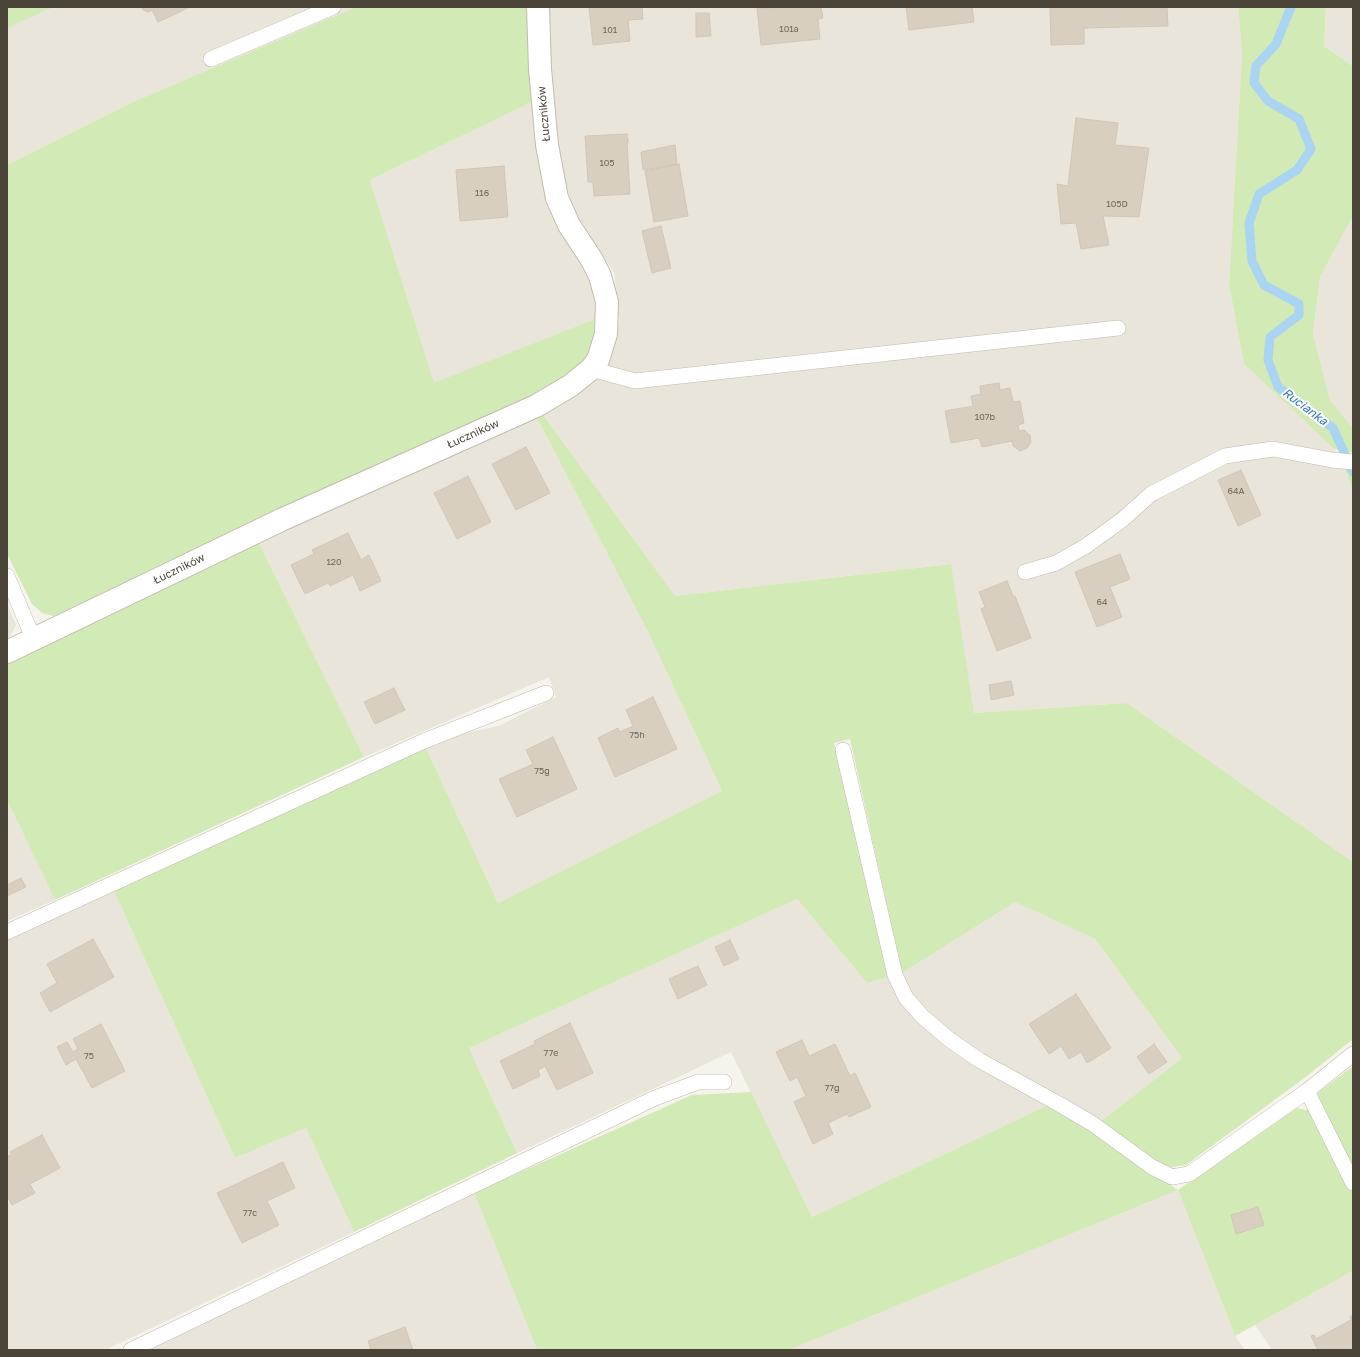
<!DOCTYPE html>
<html>
<head>
<meta charset="utf-8">
<style>
  body { margin:0 }
  #map { position:relative; width:1360px; height:1357px; overflow:hidden; background:#f6f3ec; font-family:"Golos Text",sans-serif }
  canvas { display:block }
  .frame { position:absolute; inset:0; border:8px solid #4b4439; pointer-events:none }
</style>
</head>
<body>
<div id="map">
<canvas width="1360" height="1357"></canvas>
<div class="frame"></div>
</div>
<script>
const ctx = document.querySelector('canvas').getContext('2d');
ctx.lineJoin = 'round';
function fillPath(path, color) {
  ctx.fillStyle = color;
  ctx.fill(path, 'evenodd');
}
function toPath(rows) {
  const path = new Path2D();
  for (const r of rows) {
    path.moveTo(r[0], r[1]);
    for (let i = 2; i < r.length; i += 2) path.lineTo(r[i], r[i + 1]);
  }
  return path;
}
function strokePath(path, color, width, dash) {
  ctx.strokeStyle = color;
  ctx.lineWidth = width;
  ctx.lineCap = dash ? 'butt' : 'round';
  ctx.setLineDash(dash || []);
  ctx.stroke(path);
}
function drawText(font, color, halo, rows, align = 'center') {
  ctx.font = font + ' "Golos Text",sans-serif';
  ctx.lineWidth = 4;
  ctx.setLineDash([]);
  ctx.textBaseline = 'middle';
  ctx.strokeStyle = halo;
  ctx.fillStyle = color;
  for (const [text, x, y, turn = 0] of rows) {
    ctx.save();
    ctx.translate(x, y);
    ctx.rotate((+turn || 0) * Math.PI / 180);
    ctx.textAlign = isNaN(turn) ? turn : align;
    if (halo) ctx.strokeText(text, 0, 0);
    ctx.fillText(text, 0, 0);
    ctx.restore();
  }
}
const residential = toPath([
  [48,7,356,7,133,102,7,165,7,26],
  [546,7,1238,7,1242,54,1229,285,1244,364,1334,449,1345,469,1353,491,1353,862,1127,703,974,713,950,564,675,596,541,412,599,374,619,324,614,272,569,208,553,147],
  [1326,7,1353,7,1353,66,1324,46],
  [532,102,536,147,598,282,600,317,434,384,370,180],
  [1353,216,1353,428,1330,400,1313,334,1320,277],
  [536,416,649,634,722,791,498,903,426,748,456,735,499,726,556,697,549,677,364,757,257,539],
  [7,604,16,625,10,637,7,638],
  [7,800,55,900,7,921],
  [113,889,235,1158,306,1128,354,1232,105,1350,9,1350,7,1347,7,938],
  [797,899,867,983,889,977,901,1003,1048,1105,812,1217,731,1052,517,1153,469,1048],
  [1015,902,1095,939,1182,1058,1100,1122,981,1055,926,1013,910,994,902,973],
  [1178,1190,1235,1336,1245,1350,789,1350],
  [474,1193,537,1350,149,1350],
  [1353,1271,1353,1350,1272,1350,1255,1325]
]);
const green = toPath([
  [7,7,53,7,7,28],
  [356,7,530,7,532,102,370,180,434,383,600,317,595,355,566,382,57,617,42,613,32,604,7,554,7,165,133,102],
  [1238,7,1326,7,1324,46,1353,66,1353,216,1320,277,1313,334,1330,400,1353,428,1353,453,1334,449,1244,364,1229,285,1242,54],
  [541,412,675,596,951,564,974,713,1127,703,1353,862,1353,1039,1307,1076,1186,1165,1171,1167,1157,1162,1100,1122,1182,1058,1095,939,1015,902,902,973,850,739,834,743,889,977,867,983,797,899,469,1048,517,1153,354,1232,306,1128,235,1158,113,889,426,748,498,903,722,791,649,634,536,416],
  [1345,469,1353,470,1353,491],
  [257,539,364,757,55,900,7,800,7,657],
  [1353,1066,1353,1271,1235,1336,1178,1190,789,1350,537,1350,474,1193,692,1095,751,1092,812,1217,1048,1105,1091,1129,1148,1170,1178,1190,1297,1108,1306,1110,1319,1102,1318,1093]
]);
const stream = toPath([
  [1291,7,1276,44,1256,66,1254,83,1268,101,1299,119,1311,149,1297,170,1259,194,1249,223,1252,261,1264,285,1299,304,1299,315,1270,337,1268,360,1278,387,1333,428,1353,472]
]);
const building = toPath([
  [141,7,190,7,158,22,152,10,149,12,143,10,141,7],
  [589,7,642,7,643,19,628,20,630,41,593,45,589,7],
  [821,7,823,18,818,19,820,39,761,45,757,8,821,7],
  [906,7,972,7,974,22,909,30,906,7],
  [1050,7,1167,7,1168,26,1084,28,1084,44,1051,45,1050,7],
  [696,13,709,13,711,36,696,37,696,13],
  [1076,118,1118,123,1115,145,1149,148,1139,217,1103,216,1109,245,1081,249,1076,223,1061,224,1057,184,1068,186,1076,118],
  [627,134,627,138,628,138,628,143,627,143,630,194,594,196,593,182,588,182,585,136,627,134],
  [675,145,677,164,643,170,641,152,675,145],
  [679,164,688,216,654,222,645,171,679,164],
  [504,166,508,217,460,221,456,170,504,166],
  [661,226,671,268,652,273,642,231,661,226],
  [999,383,1000,390,1010,388,1013,402,1020,401,1024,423,1018,425,1019,431,1024,430,1030,435,1031,442,1027,448,1020,451,1013,446,1012,441,982,447,979,438,951,443,945,411,973,406,971,396,981,394,980,386,999,383],
  [526,447,550,493,516,510,492,464,526,447],
  [1241,470,1261,515,1238,526,1218,480,1241,470],
  [468,476,491,522,457,539,434,493,468,476],
  [348,533,361,560,369,555,381,581,360,591,353,575,330,586,328,583,305,594,291,565,314,554,312,550,348,533],
  [1120,554,1130,579,1110,587,1122,617,1097,627,1075,572,1120,554],
  [1007,581,1013,596,1015,596,1031,638,997,651,981,609,985,607,979,592,1007,581],
  [1011,681,1014,695,991,700,989,685,1011,681],
  [394,688,405,710,375,724,364,702,394,688],
  [653,697,677,749,615,777,598,738,618,728,620,732,633,726,626,710,653,697],
  [553,737,577,789,517,817,499,779,533,764,526,750,553,737],
  [21,878,26,887,7,896,7,885,21,878],
  [93,939,114,977,50,1012,40,993,57,983,47,964,93,939],
  [730,940,739,959,724,966,715,947,730,940],
  [698,966,707,985,678,999,669,979,698,966],
  [1076,994,1111,1048,1087,1063,1081,1052,1069,1059,1061,1046,1049,1054,1029,1024,1076,994],
  [570,1023,593,1073,557,1090,545,1066,538,1070,540,1076,513,1089,500,1061,535,1044,534,1041,570,1023],
  [101,1024,125,1071,92,1088,76,1059,66,1065,57,1047,67,1042,73,1052,78,1049,73,1039,101,1024],
  [802,1040,809,1056,835,1044,850,1076,855,1073,871,1107,849,1117,847,1114,828,1123,833,1134,813,1144,794,1102,806,1096,797,1077,790,1081,776,1052,802,1040],
  [1154,1044,1167,1062,1149,1074,1137,1057,1154,1044],
  [42,1135,60,1168,30,1184,35,1193,12,1205,7,1196,7,1157,12,1154,10,1152,42,1135],
  [283,1162,295,1188,267,1201,279,1225,242,1243,217,1193,283,1162],
  [1258,1207,1264,1225,1236,1234,1231,1215,1258,1207],
  [1353,1315,1353,1350,1318,1350,1311,1336,1314,1335,1316,1339,1351,1320,1350,1317,1353,1315],
  [405,1327,413,1350,371,1350,368,1341,405,1327]
]);
const lane = toPath([
  [211,59,333,7],
  [591,369,635,381,1118,328],
  [1025,572,1056,563,1086,546,1122,520,1151,494,1225,456,1273,449,1332,460,1353,462],
  [7,576,34,640],
  [843,750,895,975,906,998,923,1017,950,1040,979,1060,1059,1104,1093,1124,1152,1167,1172,1177,1189,1174,1307,1091,1353,1054],
  [7,932,424,741,546,693],
  [1307,1091,1353,1183],
  [131,1350,655,1098,698,1082,724,1082]
]);
const street = toPath([
  [7,652,281,520,536,406,570,386,591,369,598,360,606,334,607,302,600,276,592,260,569,225,557,198,547,145,540,69,538,7]
]);
const numberNames = [
  ["101a",789,29],
  ["101",610,30],
  ["105",607,163],
  ["116",482,193],
  ["105D",1117,204],
  ["107b",985,417],
  ["64A",1236,491],
  ["120",334,562],
  ["64",1102,602],
  ["75h",637,735],
  ["75g",542,771],
  ["77e",551,1053],
  ["75",89,1056],
  ["77g",832,1088],
  ["77c",250,1213]
];
const streetNames = [
  ["Łuczników",544,114,-95],
  ["Łuczników",473,434,-24],
  ["Łuczników",179,569,-26]
];
const waterNames = [
  ["Rucianka",1305,407,37]
];
fillPath(residential, '#eae5da');
fillPath(green, '#d2eab5');
strokePath(stream, '#a9d4f2', 9);
fillPath(building, '#d8cfc1');
strokePath(building, '#d3c7b4', 1);
strokePath(lane, '#c2bbae', 16);
strokePath(street, '#c2bbae', 24);
strokePath(lane, '#fff', 15);
strokePath(street, '#fff', 22);
drawText('9px', '#6e675b', null, numberNames);
drawText('11px', '#4b4439', '#fff', streetNames);
drawText('italic 12px', '#2e7ab2', '#fff', waterNames);
</script>
</body>
</html>
